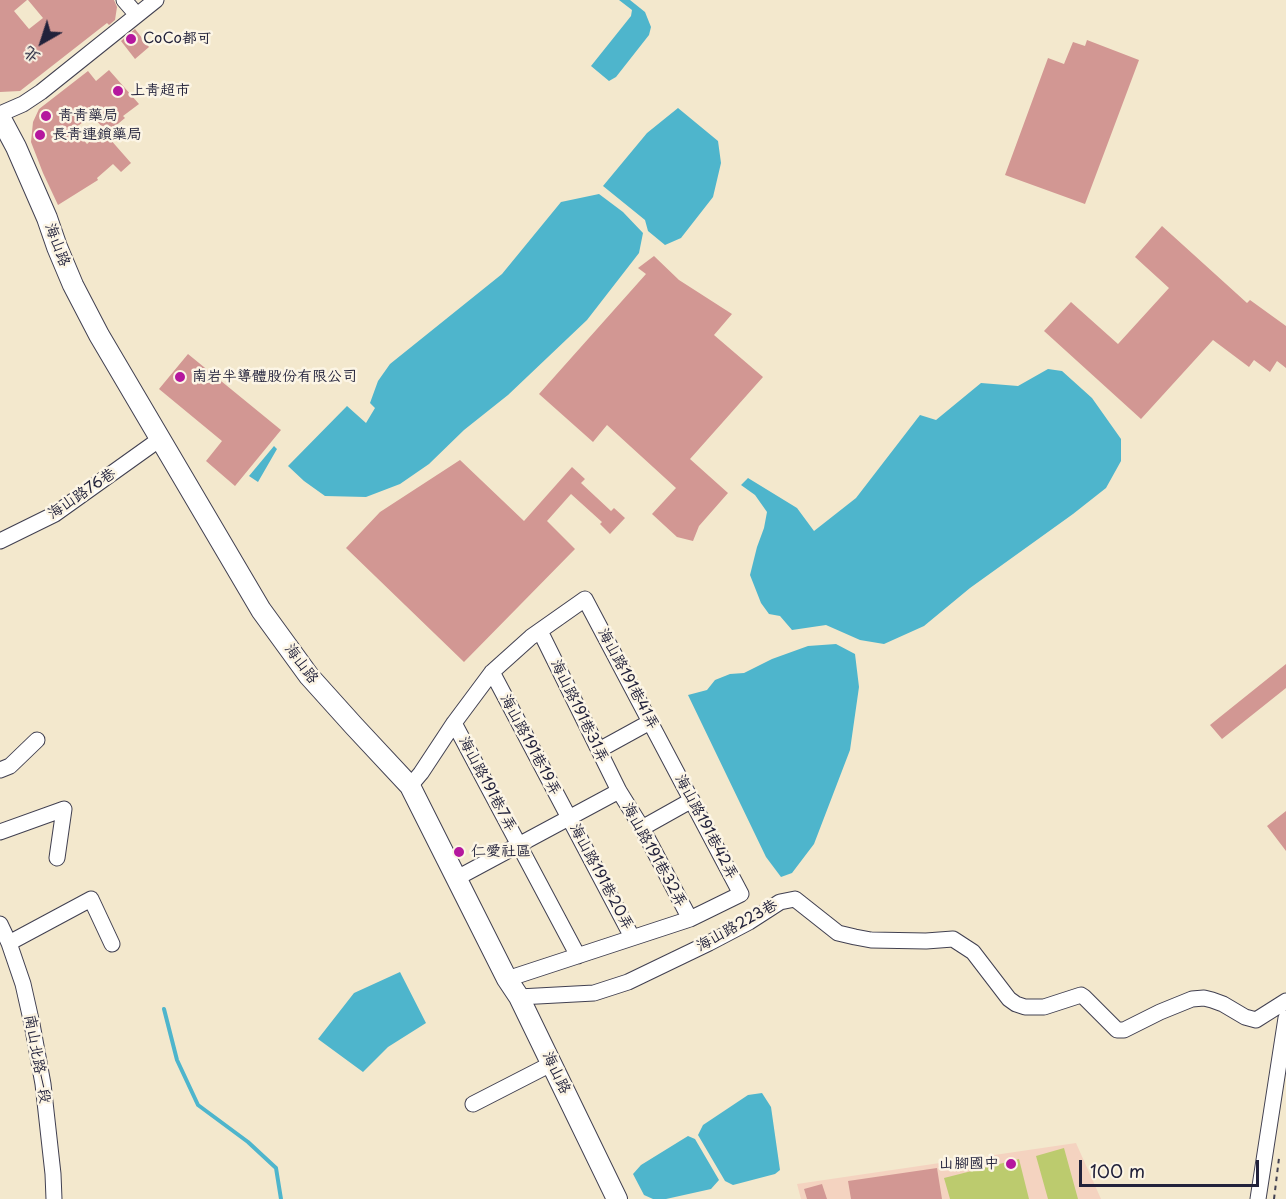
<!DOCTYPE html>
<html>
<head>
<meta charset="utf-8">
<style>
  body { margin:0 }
  #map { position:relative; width:1286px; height:1199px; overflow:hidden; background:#f3e8cd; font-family:"Playpen Sans","LXGW WenKai TC",sans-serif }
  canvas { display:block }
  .north { position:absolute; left:12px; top:12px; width:60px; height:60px; -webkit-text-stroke:4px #fcf5e5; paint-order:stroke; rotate:219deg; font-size:16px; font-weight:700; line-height:24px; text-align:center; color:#22223b }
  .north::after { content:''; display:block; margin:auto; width:21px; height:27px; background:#22223b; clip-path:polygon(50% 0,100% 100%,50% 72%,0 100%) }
  .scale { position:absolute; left:1079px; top:1160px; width:180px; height:27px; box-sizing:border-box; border:3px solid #22223b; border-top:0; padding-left:8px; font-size:18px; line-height:21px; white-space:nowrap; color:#22223b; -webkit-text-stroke:4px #fcf5e5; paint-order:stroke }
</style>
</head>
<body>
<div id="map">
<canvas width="1286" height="1199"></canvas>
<div class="north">北</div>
<div class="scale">100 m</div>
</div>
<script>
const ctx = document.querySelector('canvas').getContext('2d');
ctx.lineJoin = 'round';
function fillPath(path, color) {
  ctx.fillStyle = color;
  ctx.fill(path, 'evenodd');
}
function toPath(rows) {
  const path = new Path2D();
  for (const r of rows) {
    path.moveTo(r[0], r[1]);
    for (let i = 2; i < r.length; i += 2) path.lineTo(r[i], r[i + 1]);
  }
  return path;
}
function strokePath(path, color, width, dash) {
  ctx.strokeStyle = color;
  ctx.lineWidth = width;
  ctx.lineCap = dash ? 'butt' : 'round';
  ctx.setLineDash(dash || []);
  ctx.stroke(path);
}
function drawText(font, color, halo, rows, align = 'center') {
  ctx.font = font + ' "Playpen Sans","LXGW WenKai TC",sans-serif';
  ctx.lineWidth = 5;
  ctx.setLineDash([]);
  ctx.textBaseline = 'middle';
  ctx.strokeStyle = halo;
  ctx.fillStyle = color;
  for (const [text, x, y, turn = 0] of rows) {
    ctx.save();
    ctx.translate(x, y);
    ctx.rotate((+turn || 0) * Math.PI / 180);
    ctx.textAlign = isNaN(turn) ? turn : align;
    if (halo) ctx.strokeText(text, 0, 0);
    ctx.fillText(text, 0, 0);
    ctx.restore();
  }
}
const built = toPath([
  [1076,1143,1101,1199,801,1199,797,1184]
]);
const green = toPath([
  [1064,1148,1078,1199,1048,1199,1036,1156],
  [1019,1159,1029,1199,950,1199,944,1178]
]);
const water = toPath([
  [619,0,630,0,645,12,651,27,649,35,616,77,609,81,591,66,631,16,632,10],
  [678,108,718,141,721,163,713,197,681,238,665,245,648,231,645,220,603,186,647,133],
  [599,194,623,212,643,233,639,253,587,320,508,395,464,430,429,464,400,484,366,497,325,496,304,481,288,466,347,406,366,423,375,408,370,403,378,381,390,364,502,274,561,202],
  [1048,369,1062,371,1092,398,1121,439,1121,461,1106,488,1073,514,970,588,924,626,884,644,860,640,826,625,792,630,780,616,769,614,761,603,750,575,757,547,764,528,767,512,755,495,741,485,748,478,797,508,814,531,856,498,920,415,936,420,981,383,1018,386],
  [274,446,277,449,258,482,249,476],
  [836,644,855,654,859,687,850,750,814,844,792,873,781,877,766,857,688,695,707,690,715,680,730,674,744,673,772,659,808,646],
  [400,972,426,1023,388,1047,363,1072,318,1039,354,993],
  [762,1093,771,1107,780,1170,775,1174,733,1185,725,1181,698,1135,703,1125,748,1095],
  [688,1136,695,1139,719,1180,711,1189,666,1199,653,1199,644,1195,633,1174,641,1165]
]);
const stream = toPath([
  [164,1009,177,1060,198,1105,248,1142,276,1168,281,1199]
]);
const building = toPath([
  [0,0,27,0,14,11,29,29,43,18,28,0,114,0,117,7,115,20,109,25,107,23,20,91,0,92],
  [135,29,149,47,135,59,121,41],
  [1087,40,1139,60,1085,204,1005,175,1048,58,1064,64,1073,42,1085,46],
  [109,70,139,104,123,116,125,118,107,133,92,115,74,129,87,144,102,130,131,163,121,172,113,164,97,178,98,180,58,205,43,173,31,142,33,122,39,109,88,71,96,81],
  [1162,226,1247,303,1250,300,1286,326,1286,368,1277,361,1270,372,1254,360,1249,367,1213,340,1141,419,1044,331,1071,302,1118,344,1169,288,1135,257],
  [654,256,679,280,732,314,714,335,763,377,690,459,728,493,699,526,693,541,677,537,652,514,676,488,607,425,593,442,539,394,646,274,638,268],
  [188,354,281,430,235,486,206,461,222,441,159,389],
  [460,460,524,521,572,467,585,479,581,483,611,511,614,508,625,518,610,534,600,524,602,522,571,494,547,521,575,549,464,662,346,548,380,512],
  [1286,664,1286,688,1222,739,1210,725],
  [1286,811,1286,851,1267,826],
  [937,1168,942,1199,851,1199,848,1181],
  [822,1184,827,1199,807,1199,804,1189]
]);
const path = toPath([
  [1274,1199,1279,1158]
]);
const minor = toPath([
  [124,0,137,15],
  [0,114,23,104,41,92,156,0],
  [0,541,55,514,160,439],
  [540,631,619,791,642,828,690,919],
  [492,672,632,937],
  [454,723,578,956],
  [599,750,650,722],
  [0,770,10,766,37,740],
  [410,786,421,773,454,723,492,672,531,637,585,599,741,894,690,919,507,979],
  [642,828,692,800],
  [0,832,64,809,57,858],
  [457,878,619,791],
  [0,924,9,943,23,984,32,1024,43,1084,53,1174,54,1199],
  [9,943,91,899,112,944],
  [519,997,594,993,628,982,709,943,749,922,780,902,795,899,838,933,855,937,871,940,926,941,953,939,973,952,1009,999,1016,1004,1025,1007,1044,1007,1081,995,1084,997,1117,1030,1124,1030,1160,1012,1192,999,1204,998,1212,1000,1223,1004,1245,1017,1256,1020,1286,1001],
  [473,1104,551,1064],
  [1258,1199,1286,1018]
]);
const major = toPath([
  [0,117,16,147,47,218,57,247,73,285,99,335,261,610,309,676,354,726,410,786,507,979,519,997,617,1199]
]);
const markers = [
  [131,39,6,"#b5179e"],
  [118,91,6,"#b5179e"],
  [46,116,6,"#b5179e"],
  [40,135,6,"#b5179e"],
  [180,377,6,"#b5179e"],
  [459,852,6,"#b5179e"],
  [1011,1164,6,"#b5179e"]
];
const poiNames = [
  ["CoCo都可",143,39],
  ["上青超市",130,91],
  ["青青藥局",58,116],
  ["長青連鎖藥局",52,135],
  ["南岩半導體股份有限公司",192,377],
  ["仁愛社區",471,852],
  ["山腳國中",999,1164,"right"]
];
const streetNames = [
  ["海山路",57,245,69],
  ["海山路76巷",82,494,-34],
  ["海山路",301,664,53],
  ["海山路191巷41弄",628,679,62],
  ["海山路191巷31弄",579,711,64],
  ["海山路191巷19弄",530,745,62],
  ["海山路191巷7弄",487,784,62],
  ["海山路191巷42弄",706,827,62],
  ["海山路191巷32弄",654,855,61],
  ["海山路191巷20弄",601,877,62],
  ["海山路223巷",737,926,-29],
  ["南山北路一段",37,1059,80],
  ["海山路",556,1073,64]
];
fillPath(built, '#f4d3c0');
fillPath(green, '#bccb6e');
fillPath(water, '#4eb5cc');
strokePath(stream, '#4eb5cc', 4);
fillPath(building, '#d29793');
strokePath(minor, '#414051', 17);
strokePath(major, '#414051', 22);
strokePath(path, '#414051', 2, [4.5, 4.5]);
strokePath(minor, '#fff', 15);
strokePath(major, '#fff', 20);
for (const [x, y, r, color] of markers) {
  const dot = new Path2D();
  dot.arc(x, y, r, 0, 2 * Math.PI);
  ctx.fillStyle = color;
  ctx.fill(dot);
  strokePath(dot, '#fcf5e5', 2);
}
drawText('15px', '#22223b', '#fcf5e5', poiNames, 'left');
drawText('15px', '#22223b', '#fcf5e5', streetNames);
</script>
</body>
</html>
